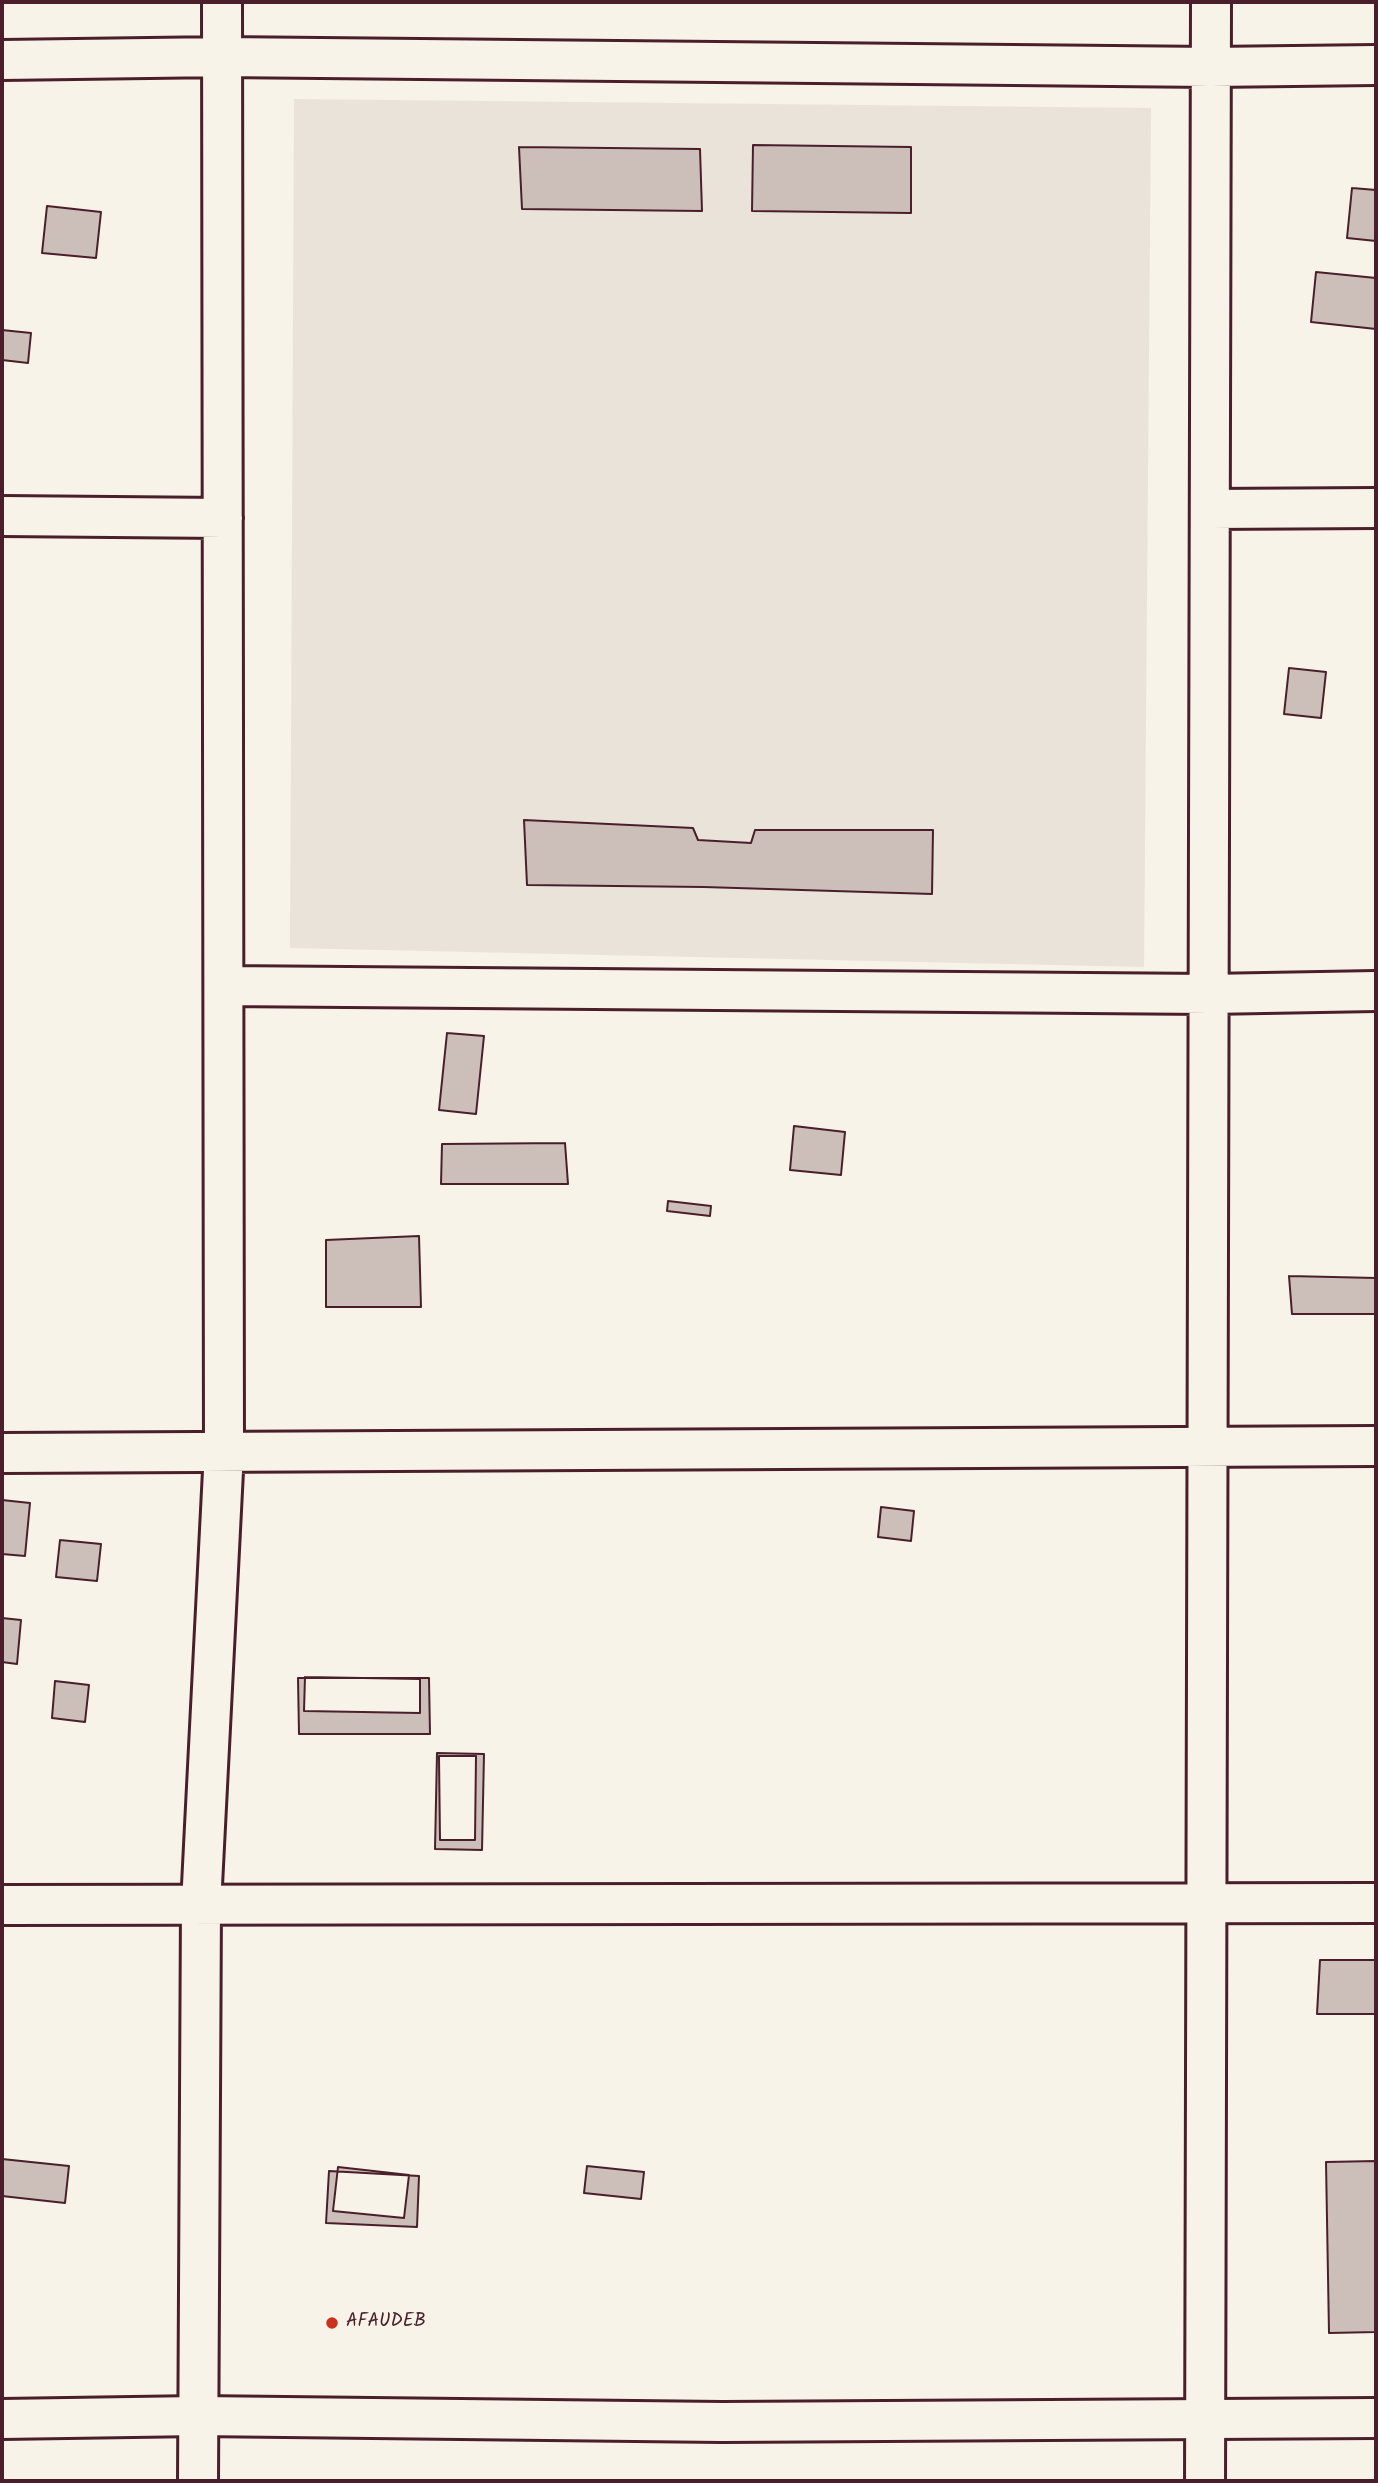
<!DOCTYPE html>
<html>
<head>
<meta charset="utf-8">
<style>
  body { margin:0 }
  #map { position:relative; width:1378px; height:2483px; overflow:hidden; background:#f7f3e8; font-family:Kalam,sans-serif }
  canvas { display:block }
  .frame { position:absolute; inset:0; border:4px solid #4a1f2b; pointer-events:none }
</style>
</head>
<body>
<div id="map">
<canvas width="1378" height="2483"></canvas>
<div class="frame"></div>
</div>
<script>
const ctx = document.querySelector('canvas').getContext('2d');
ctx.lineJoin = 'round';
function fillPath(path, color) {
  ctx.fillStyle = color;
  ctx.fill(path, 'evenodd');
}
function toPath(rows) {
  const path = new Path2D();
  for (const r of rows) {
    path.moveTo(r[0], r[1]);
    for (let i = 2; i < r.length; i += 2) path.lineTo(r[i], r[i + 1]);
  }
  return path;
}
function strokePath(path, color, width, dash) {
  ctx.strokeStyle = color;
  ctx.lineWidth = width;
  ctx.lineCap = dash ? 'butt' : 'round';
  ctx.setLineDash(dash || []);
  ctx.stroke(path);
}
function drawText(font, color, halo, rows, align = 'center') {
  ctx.font = font + ' Kalam,sans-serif';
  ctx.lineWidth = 5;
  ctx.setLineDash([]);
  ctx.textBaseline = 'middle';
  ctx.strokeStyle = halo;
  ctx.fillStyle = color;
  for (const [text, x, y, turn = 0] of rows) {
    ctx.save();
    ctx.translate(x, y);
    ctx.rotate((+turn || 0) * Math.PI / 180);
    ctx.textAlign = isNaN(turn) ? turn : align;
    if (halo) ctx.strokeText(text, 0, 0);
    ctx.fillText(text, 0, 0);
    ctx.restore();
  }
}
const built = toPath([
  [294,99,1151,108,1144,967,290,948]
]);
const building = toPath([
  [753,145,911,147,911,213,752,211,753,145],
  [519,147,700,149,702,211,522,209,519,147],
  [1352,188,1376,190,1376,241,1347,238,1352,188],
  [47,206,101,212,96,258,42,253,47,206],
  [1316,272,1376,278,1376,329,1311,322,1316,272],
  [2,330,31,333,28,363,2,360,2,330],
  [1289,668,1326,672,1321,718,1284,714,1289,668],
  [524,820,693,828,698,840,751,843,755,830,933,830,932,894,704,887,527,885,524,820],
  [447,1033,484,1036,476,1114,439,1110,447,1033],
  [794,1126,845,1132,841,1175,790,1170,794,1126],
  [565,1143,568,1184,441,1184,442,1144,565,1143],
  [668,1201,711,1206,710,1216,667,1211,668,1201],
  [419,1236,421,1307,326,1307,326,1240,419,1236],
  [1289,1276,1376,1278,1376,1314,1292,1314,1289,1276],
  [2,1500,30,1503,25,1556,2,1554,2,1500],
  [881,1507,914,1511,911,1541,878,1537,881,1507],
  [60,1540,101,1544,97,1581,56,1577,60,1540],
  [2,1618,21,1620,17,1664,2,1662,2,1618],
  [305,1677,420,1679,420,1713,304,1711,305,1677],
  [298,1678,429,1678,430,1734,299,1734,298,1678],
  [55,1681,89,1685,85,1722,52,1718,55,1681],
  [437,1753,484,1754,482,1850,435,1849,437,1753],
  [439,1756,476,1756,475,1840,440,1840,439,1756],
  [1320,1960,1376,1960,1376,2014,1317,2014,1320,1960],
  [2,2159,69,2166,65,2203,2,2196,2,2159],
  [1376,2161,1376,2332,1329,2333,1326,2162,1376,2161],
  [587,2166,644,2172,641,2199,584,2193,587,2166],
  [338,2167,409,2175,404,2218,333,2211,338,2167],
  [329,2171,419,2176,417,2227,326,2223,329,2171]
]);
const minor = toPath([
  [2,60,222,57,1211,67,1376,65],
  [1210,509,1376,508],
  [2,516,223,518],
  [224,986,1209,994,1376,991],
  [2,1453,1376,1446],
  [2,1905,1376,1903],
  [198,2481,201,1905,224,1451,222,2],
  [1205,2481,1211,2]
]);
const highway = toPath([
  [2,2419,198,2416,722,2422,1376,2418]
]);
const markers = [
  [332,2323,7,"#c8321e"]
];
const poiNames = [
  ["AFAUDEB",346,2323]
];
fillPath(built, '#eae3da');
fillPath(building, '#ccbfb9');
strokePath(building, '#4a1f2b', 2);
strokePath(minor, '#4a1f2b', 44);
strokePath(highway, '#4a1f2b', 44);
strokePath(minor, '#f7f3e8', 38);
strokePath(highway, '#f7f3e8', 38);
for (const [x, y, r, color] of markers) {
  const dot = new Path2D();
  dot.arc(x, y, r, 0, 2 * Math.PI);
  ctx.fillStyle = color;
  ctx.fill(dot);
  strokePath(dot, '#f7f3e8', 2.5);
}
drawText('19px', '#4a1f2b', '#f7f3e8', poiNames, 'left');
</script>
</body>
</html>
